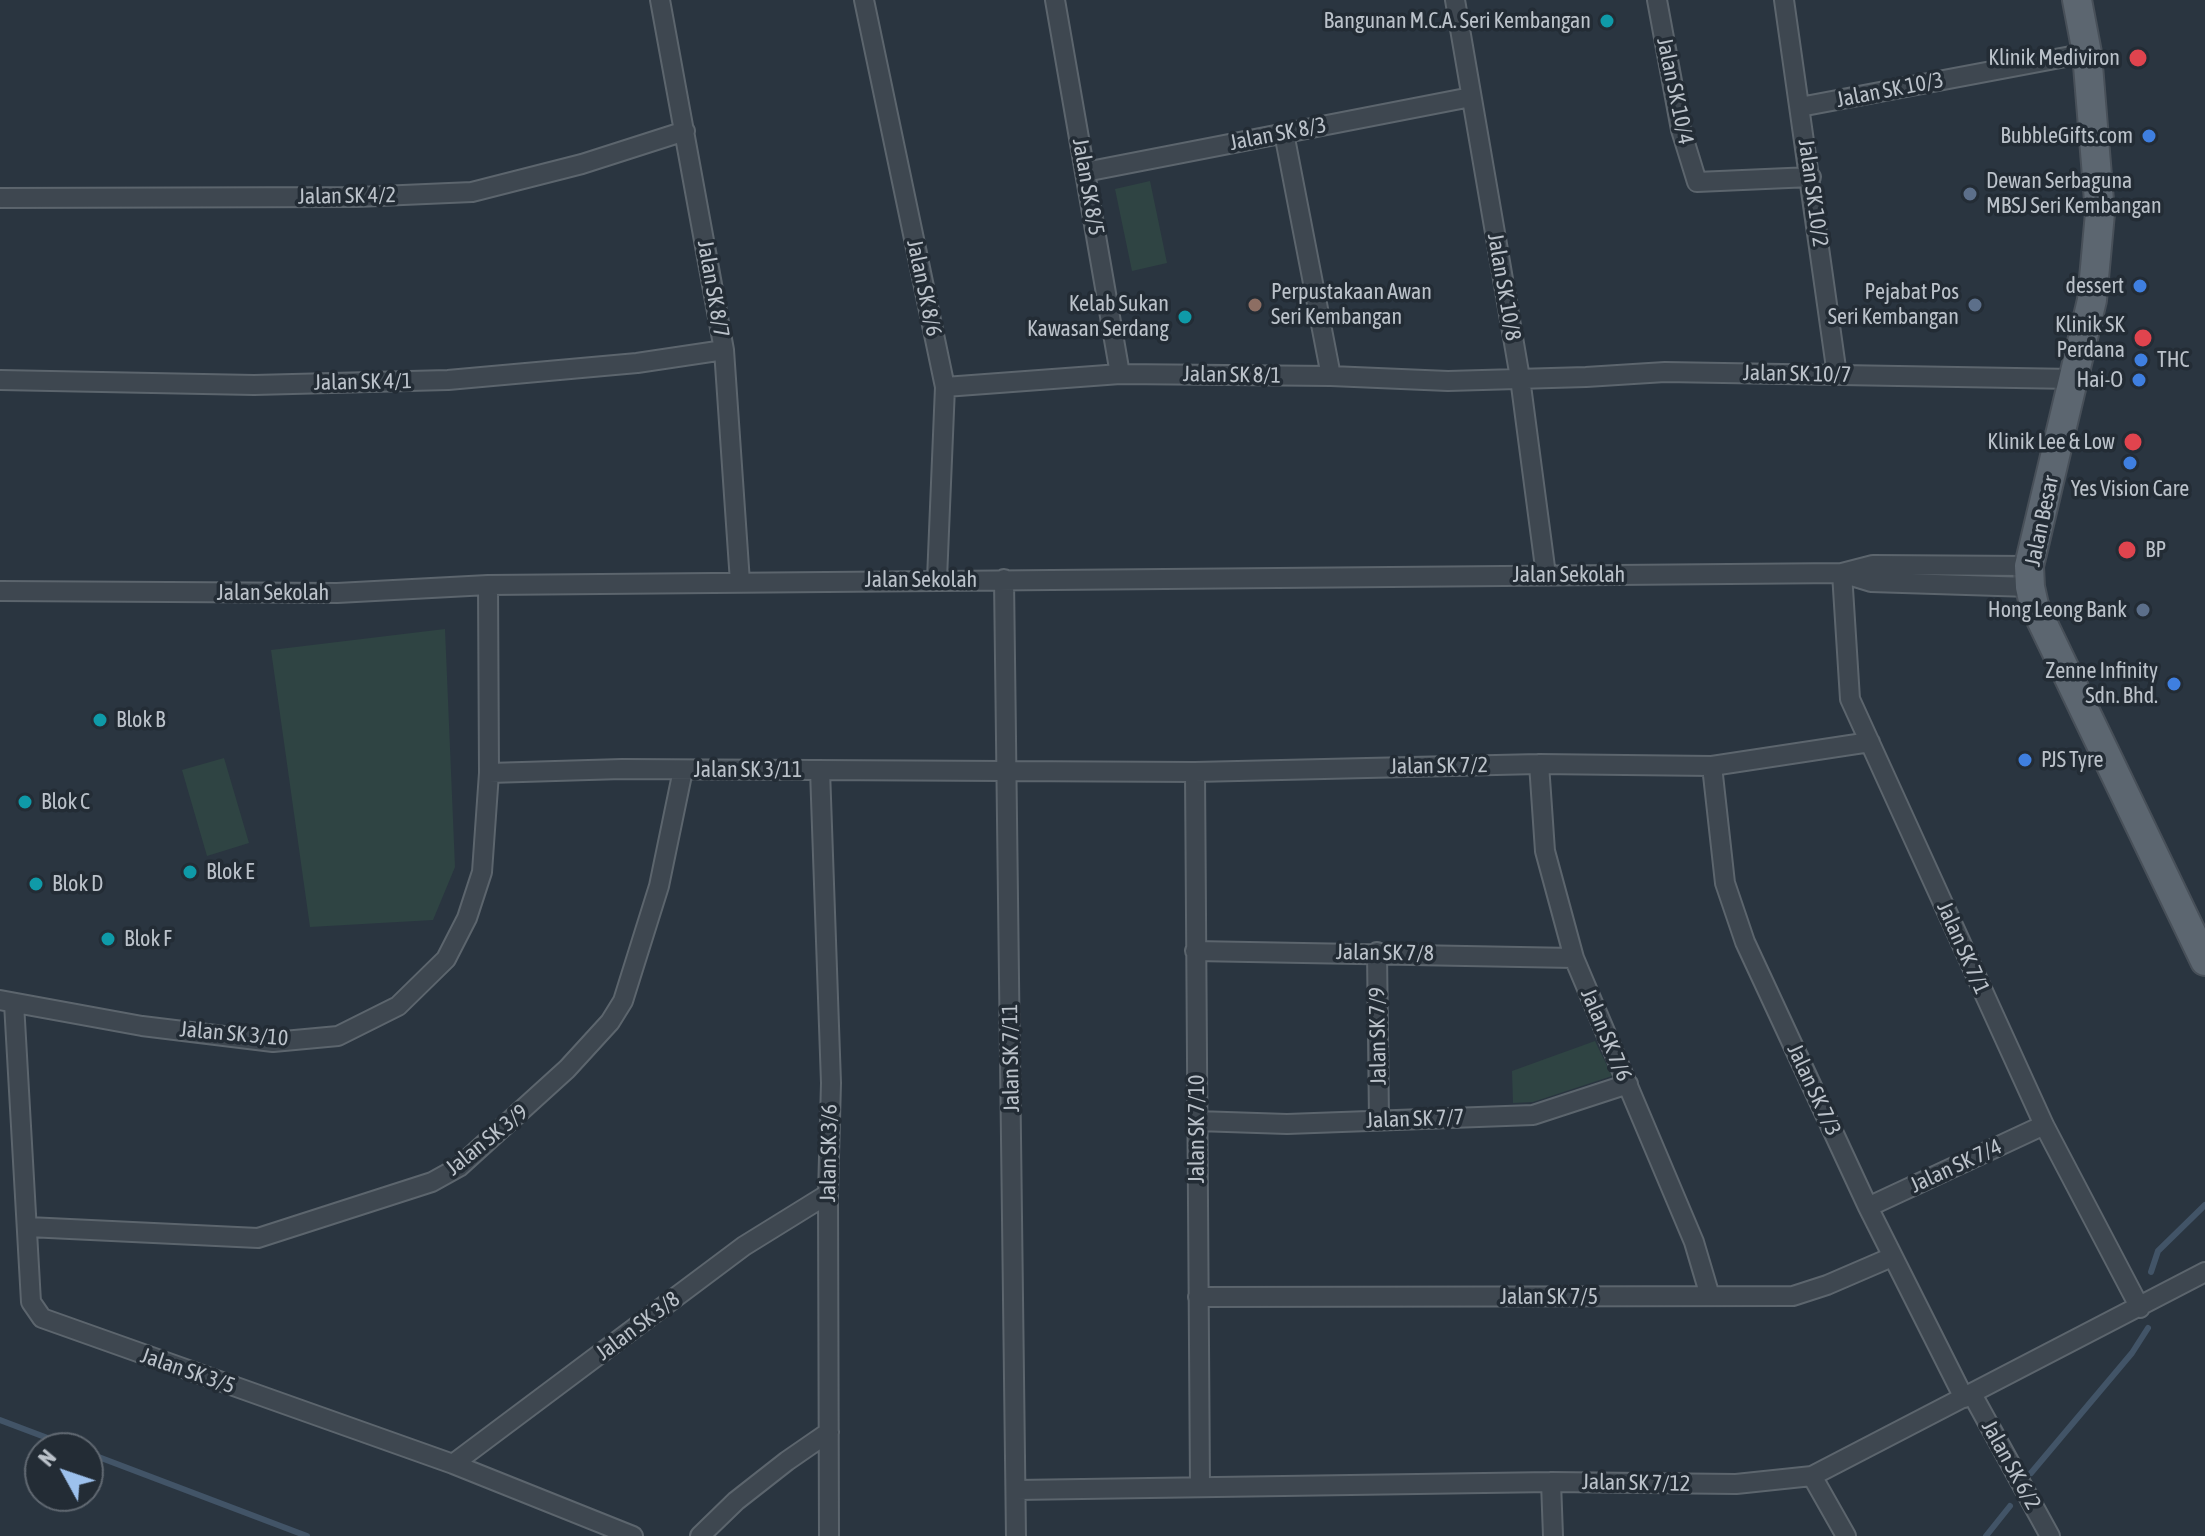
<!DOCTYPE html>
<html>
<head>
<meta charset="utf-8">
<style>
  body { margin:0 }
  #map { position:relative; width:2205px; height:1536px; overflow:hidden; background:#2a3540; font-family:"Asap Condensed",sans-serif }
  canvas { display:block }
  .north { position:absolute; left:24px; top:1432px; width:80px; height:80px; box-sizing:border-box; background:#232c35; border:2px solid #606871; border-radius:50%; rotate:310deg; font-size:22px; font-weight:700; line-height:32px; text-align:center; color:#bbc2ca }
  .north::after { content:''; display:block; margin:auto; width:28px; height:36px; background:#9dc1ed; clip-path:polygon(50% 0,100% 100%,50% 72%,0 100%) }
</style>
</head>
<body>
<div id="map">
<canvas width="2205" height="1536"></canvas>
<div class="north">N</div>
</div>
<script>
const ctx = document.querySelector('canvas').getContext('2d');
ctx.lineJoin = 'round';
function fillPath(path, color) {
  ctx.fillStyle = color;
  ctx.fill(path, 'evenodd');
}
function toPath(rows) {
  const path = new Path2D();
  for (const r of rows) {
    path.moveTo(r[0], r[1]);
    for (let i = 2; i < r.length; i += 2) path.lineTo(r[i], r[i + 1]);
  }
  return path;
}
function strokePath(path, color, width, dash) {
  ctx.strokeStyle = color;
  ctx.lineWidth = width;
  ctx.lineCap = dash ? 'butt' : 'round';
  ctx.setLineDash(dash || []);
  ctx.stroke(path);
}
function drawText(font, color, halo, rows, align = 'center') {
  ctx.font = font + ' "Asap Condensed",sans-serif';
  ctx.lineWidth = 7;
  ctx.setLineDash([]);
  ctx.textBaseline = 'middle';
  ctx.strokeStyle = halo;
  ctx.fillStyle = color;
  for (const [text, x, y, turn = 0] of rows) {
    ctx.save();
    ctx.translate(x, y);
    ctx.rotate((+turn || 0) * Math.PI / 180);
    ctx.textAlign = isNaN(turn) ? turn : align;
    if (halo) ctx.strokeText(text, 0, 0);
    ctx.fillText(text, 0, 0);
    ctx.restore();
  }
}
const green = toPath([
  [1150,181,1167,263,1132,271,1115,189],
  [445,629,455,867,433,920,310,927,271,650],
  [224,758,249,843,207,856,182,770],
  [1595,1041,1612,1076,1533,1102,1513,1103,1512,1071]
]);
const stream = toPath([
  [2151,1272,2158,1251,2205,1205],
  [0,1420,74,1448],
  [88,1453,307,1536],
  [2031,1473,2132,1353,2148,1328],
  [1986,1536,2010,1506]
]);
const street = toPath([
  [660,0,724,350,740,582],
  [864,0,945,387,937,579],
  [1055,0,1120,374],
  [1455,0,1520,378,1546,575],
  [1657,0,1681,130,1697,182,1811,177],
  [1784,0,1837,375],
  [1800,107,2087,53],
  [1284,133,1331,376],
  [1085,172,1471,97],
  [0,198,357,197,472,192,582,164,685,131],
  [0,380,254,385,448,380,637,363,724,350],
  [945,387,1120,374,1331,376,1448,381,1586,377,1665,372,2074,379],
  [1842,573,1850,699,2044,1125,2140,1308],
  [1845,574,1871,582,2030,587],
  [1004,579,1016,1536],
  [0,591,337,593,488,585,1842,573,1873,565,2029,566],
  [1539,764,1545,851,1574,958,1694,1242,1710,1296],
  [1712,766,1725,883,1745,942,1868,1207,1964,1398],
  [820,770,831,1083,828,1194,829,1536],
  [1195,772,1200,1486],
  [489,773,622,769,1195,772,1539,764,1712,766,1870,742],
  [1195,951,1574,958],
  [1377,952,1379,1120],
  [0,1000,142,1026,273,1042,338,1036,398,1006,446,959,467,918,482,872,489,773,488,585],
  [14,1003,31,1302,42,1318,453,1464,633,1536],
  [1197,1121,1287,1124,1533,1115,1628,1084],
  [1868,1207,2044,1125],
  [28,1227,258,1238,432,1182,459,1167,567,1069,610,1022,623,1001,659,886,683,770],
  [1198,1297,1793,1296,1827,1285,1892,1257],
  [1972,1394,2050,1536],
  [453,1464,744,1246,828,1194],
  [1812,1476,1846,1536],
  [1551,1482,1553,1536],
  [1016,1490,1551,1482,1736,1484,1812,1476,2205,1272],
  [700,1536,736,1501,787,1461,829,1432]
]);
const primary = toPath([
  [2077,0,2087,53,2100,213,2092,300,2029,566,2030,587,2034,605,2205,961]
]);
const markers = [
  [1607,21,8,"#0f9aa8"],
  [2138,58,10,"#e0444e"],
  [2149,136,8,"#3f7fe0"],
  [1970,194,8,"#5c6f8a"],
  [2140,286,8,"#3f7fe0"],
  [1255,305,8,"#8d6e63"],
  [1975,305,8,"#5c6f8a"],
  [1185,317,8,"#0f9aa8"],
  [2143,338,10,"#e0444e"],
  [2141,360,8,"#3f7fe0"],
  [2139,380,8,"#3f7fe0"],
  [2133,442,10,"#e0444e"],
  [2130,463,8,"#3f7fe0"],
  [2127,550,10,"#e0444e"],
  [2143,610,8,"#5c6f8a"],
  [2174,684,8,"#3f7fe0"],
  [100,720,8,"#0f9aa8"],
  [2025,760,8,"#3f7fe0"],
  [25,802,8,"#0f9aa8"],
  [190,872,8,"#0f9aa8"],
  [36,884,8,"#0f9aa8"],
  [108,939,8,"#0f9aa8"]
];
const poiNames = [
  ["Bangunan M.C.A. Seri Kembangan",1591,21],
  ["Klinik Mediviron",2120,58],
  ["BubbleGifts.com",2133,136],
  ["Dewan Serbaguna",1986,181,"left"],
  ["MBSJ Seri Kembangan",1986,206,"left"],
  ["dessert",2124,286],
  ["Perpustakaan Awan",1271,292,"left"],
  ["Seri Kembangan",1271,317,"left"],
  ["Pejabat Pos",1959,292],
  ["Seri Kembangan",1959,317],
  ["Kelab Sukan",1169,304],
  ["Kawasan Serdang",1169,329],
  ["Klinik SK",2125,325],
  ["Perdana",2125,350],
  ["THC",2157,360,"left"],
  ["Hai-O",2123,380],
  ["Klinik Lee & Low",2115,442],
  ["Yes Vision Care",2130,489,"center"],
  ["BP",2145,550,"left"],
  ["Hong Leong Bank",2127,610],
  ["Zenne Infinity",2158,671],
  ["Sdn. Bhd.",2158,696],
  ["Blok B",116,720,"left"],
  ["PJS Tyre",2041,760,"left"],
  ["Blok C",41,802,"left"],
  ["Blok E",206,872,"left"],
  ["Blok D",52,884,"left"],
  ["Blok F",124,939,"left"]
];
const streetNames = [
  ["Jalan SK 10/3",1890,90,-11],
  ["Jalan SK 10/4",1675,91,78],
  ["Jalan SK 8/3",1278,134,-11],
  ["Jalan SK 8/5",1088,187,80],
  ["Jalan SK 10/2",1813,193,82],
  ["Jalan SK 4/2",347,196,-1],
  ["Jalan SK 10/8",1504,287,80],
  ["Jalan SK 8/6",924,288,78],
  ["Jalan SK 8/7",713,289,80],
  ["Jalan SK 10/7",1797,374,1],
  ["Jalan SK 8/1",1232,375,1],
  ["Jalan SK 4/1",363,382,-1],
  ["Jalan Besar",2042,521,-78],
  ["Jalan Sekolah",1569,575],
  ["Jalan Sekolah",921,580],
  ["Jalan Sekolah",273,593],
  ["Jalan SK 7/2",1439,766,-1],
  ["Jalan SK 3/11",748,770],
  ["Jalan SK 7/1",1963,948,66],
  ["Jalan SK 7/8",1385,953,1],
  ["Jalan SK 3/10",234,1034,5],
  ["Jalan SK 7/6",1606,1035,67],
  ["Jalan SK 7/9",1378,1036,-91],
  ["Jalan SK 7/11",1011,1058,-91],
  ["Jalan SK 7/3",1814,1090,65],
  ["Jalan SK 7/7",1415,1119,-2],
  ["Jalan SK 7/10",1197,1129,-90],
  ["Jalan SK 3/9",487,1140,-39],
  ["Jalan SK 3/6",829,1153,-89],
  ["Jalan SK 7/4",1956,1166,-25],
  ["Jalan SK 7/5",1549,1297],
  ["Jalan SK 3/8",638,1326,-37],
  ["Jalan SK 3/5",188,1371,19],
  ["Jalan SK 6/2",2011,1465,61],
  ["Jalan SK 7/12",1636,1483,1]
];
fillPath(green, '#2f4443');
strokePath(stream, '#425467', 6);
strokePath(street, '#5c656d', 22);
strokePath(primary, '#485059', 32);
strokePath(street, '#3e4750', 18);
strokePath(primary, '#5c6670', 28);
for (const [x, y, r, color] of markers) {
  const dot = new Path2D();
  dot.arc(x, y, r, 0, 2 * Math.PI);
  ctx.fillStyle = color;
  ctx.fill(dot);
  strokePath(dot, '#232c35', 3);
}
drawText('22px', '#bbc2ca', '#232c35', poiNames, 'right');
drawText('22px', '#bbc2ca', '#232c35', streetNames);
</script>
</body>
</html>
